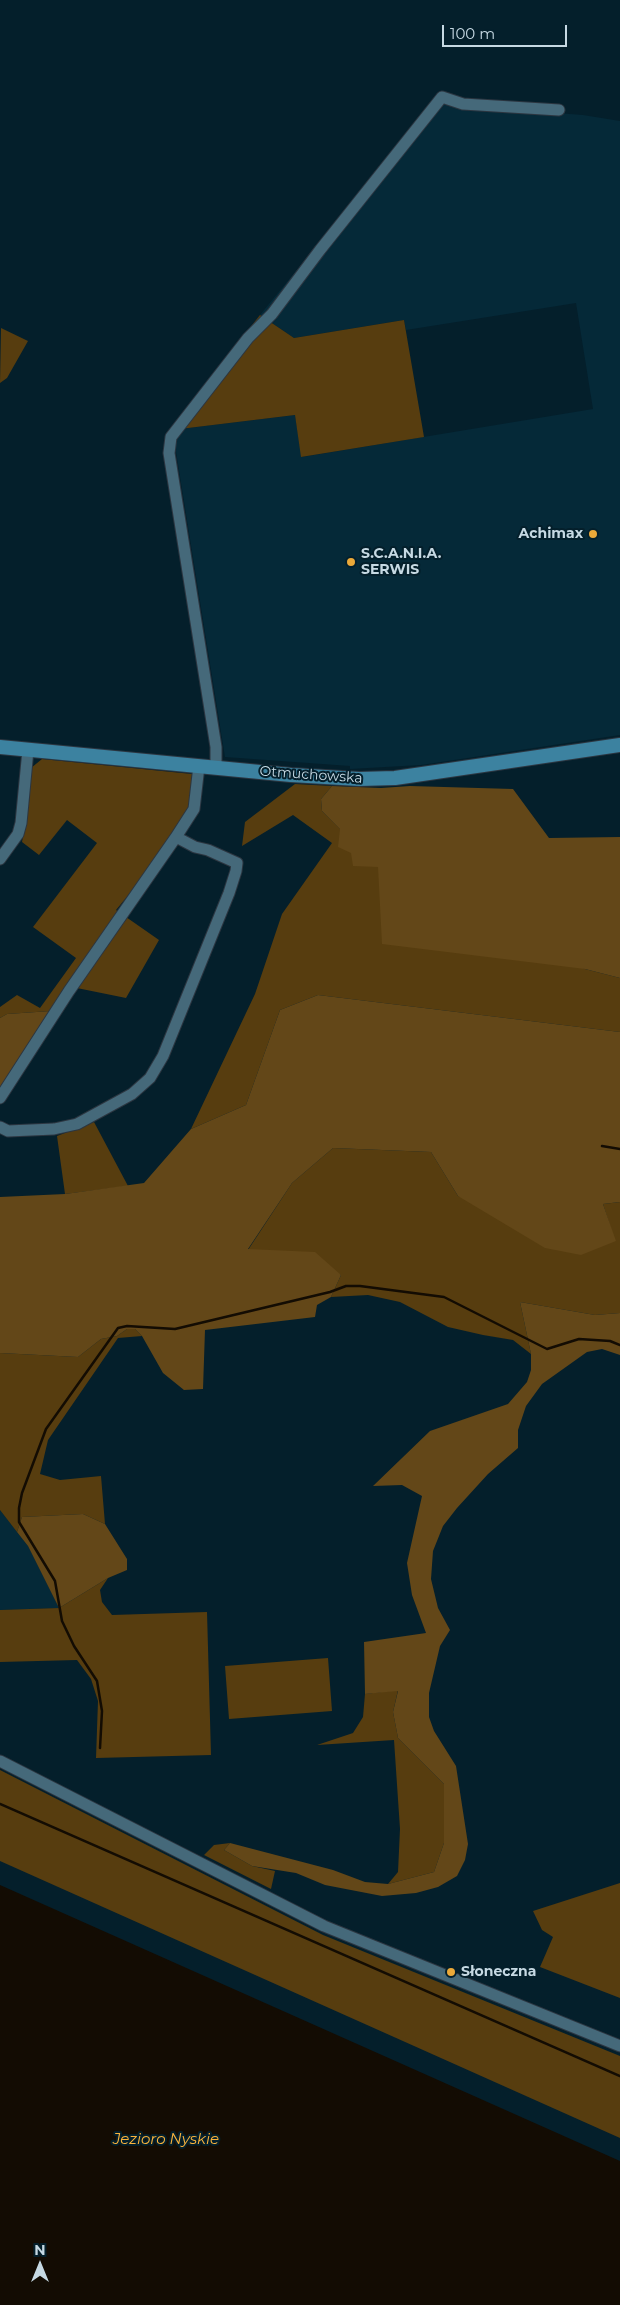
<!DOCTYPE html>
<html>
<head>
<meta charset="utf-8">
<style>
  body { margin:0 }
  #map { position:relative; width:620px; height:2305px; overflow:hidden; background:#041f2b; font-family:Montserrat,sans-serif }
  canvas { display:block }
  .north { position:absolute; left:15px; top:2240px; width:50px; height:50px; -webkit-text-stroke:4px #041f2b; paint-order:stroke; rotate:0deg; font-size:14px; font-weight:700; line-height:20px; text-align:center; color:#c6d9e3 }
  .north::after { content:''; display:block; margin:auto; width:18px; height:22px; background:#c6d9e3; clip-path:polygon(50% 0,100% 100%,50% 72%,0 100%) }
  .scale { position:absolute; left:442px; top:25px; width:125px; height:22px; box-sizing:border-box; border:2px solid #c6d9e3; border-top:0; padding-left:6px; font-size:15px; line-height:18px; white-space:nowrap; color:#c6d9e3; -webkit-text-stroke:4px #041f2b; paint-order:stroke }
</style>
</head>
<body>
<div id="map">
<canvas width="620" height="2305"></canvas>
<div class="north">N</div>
<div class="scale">100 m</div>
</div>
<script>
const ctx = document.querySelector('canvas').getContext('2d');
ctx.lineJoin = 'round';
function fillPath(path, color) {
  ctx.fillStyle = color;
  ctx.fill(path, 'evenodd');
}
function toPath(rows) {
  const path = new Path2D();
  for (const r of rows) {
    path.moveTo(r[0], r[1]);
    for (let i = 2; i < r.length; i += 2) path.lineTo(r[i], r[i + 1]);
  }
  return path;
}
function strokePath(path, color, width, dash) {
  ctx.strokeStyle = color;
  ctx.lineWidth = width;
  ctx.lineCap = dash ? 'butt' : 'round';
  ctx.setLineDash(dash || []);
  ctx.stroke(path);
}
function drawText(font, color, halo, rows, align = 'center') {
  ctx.font = font + ' Montserrat,sans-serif';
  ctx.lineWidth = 4;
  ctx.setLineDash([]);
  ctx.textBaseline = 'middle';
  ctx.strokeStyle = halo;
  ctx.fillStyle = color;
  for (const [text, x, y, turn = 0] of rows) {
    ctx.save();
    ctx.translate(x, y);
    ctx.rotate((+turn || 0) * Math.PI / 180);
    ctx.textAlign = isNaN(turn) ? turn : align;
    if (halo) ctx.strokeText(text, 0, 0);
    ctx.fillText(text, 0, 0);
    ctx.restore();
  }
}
const built = toPath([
  [437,98,463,106,583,115,620,121,620,735,421,765,350,769,350,766,225,757,174,439,180,429,295,415,302,457,593,409,576,303,406,330,404,320,294,338,260,315],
  [0,1510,28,1546,59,1608,0,1610]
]);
const green = toPath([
  [260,315,294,338,404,320,424,437,301,457,295,415,180,429,204,397,197,394],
  [1,328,28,341,7,378,0,383],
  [42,759,192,774,190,805,144,876,116,910,159,940,126,998,67,986,51,1011,7,1014,0,1018,0,1007,17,995,40,1008,76,958,33,927,97,843,67,820,39,855,22,842,29,803,31,768],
  [295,784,332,786,321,799,322,811,378,866,585,969,620,978,620,1032,318,995,280,1010,246,1105,191,1129,255,994,282,914,332,843,293,815,242,846,245,822],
  [94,1122,128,1186,65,1194,57,1136],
  [333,1148,431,1152,458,1196,615,1241,603,1204,620,1202,620,1313,595,1315,520,1302,531,1354,513,1340,483,1335,448,1327,400,1302,368,1295,331,1297,341,1275,248,1250,292,1183],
  [127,1329,135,1329,142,1336,118,1338,48,1440,40,1474,60,1480,101,1476,105,1524,83,1514,22,1517,17,1532,0,1510,0,1353,78,1357,101,1339,117,1336],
  [108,1578,100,1590,102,1602,112,1615,207,1612,211,1755,96,1758,98,1701,91,1679,77,1660,0,1662,0,1610,59,1608],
  [328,1658,332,1711,229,1719,225,1666],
  [398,1690,393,1712,398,1738,444,1784,444,1843,434,1872,388,1884,398,1872,400,1829,394,1740,317,1745,353,1733,363,1717,365,1694],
  [0,1770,323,1935,620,2056,620,2138,0,1861],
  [230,1843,224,1850,252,1866,275,1871,271,1889,204,1855,214,1845],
  [620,1883,620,1998,540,1967,553,1937,542,1930,533,1911]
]);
const forest = toPath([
  [332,786,381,788,410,786,513,789,549,838,620,837,620,978,585,969,382,944,378,867,353,866,351,853,338,847,340,829,322,811,321,799],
  [318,995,620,1032,620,1202,603,1204,616,1241,581,1255,545,1248,458,1196,431,1152,333,1148,292,1183,248,1249,315,1252,341,1275,331,1297,317,1305,315,1317,205,1330,203,1389,184,1390,163,1373,142,1336,135,1329,127,1329,117,1336,101,1339,78,1357,0,1353,0,1197,65,1194,144,1183,191,1129,246,1105,280,1010],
  [51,1011,0,1092,0,1018,7,1014],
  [520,1302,595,1315,620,1313,620,1355,602,1349,587,1352,542,1384,526,1406,518,1430,518,1448,488,1474,457,1508,443,1526,433,1551,431,1579,438,1608,450,1630,440,1646,429,1693,429,1717,434,1731,456,1766,468,1844,465,1860,457,1876,438,1887,416,1893,382,1896,325,1885,296,1873,252,1866,224,1850,230,1843,333,1870,365,1882,388,1884,434,1872,444,1843,444,1784,398,1738,393,1712,398,1691,365,1694,364,1642,426,1633,412,1595,407,1563,422,1496,402,1485,373,1486,430,1431,508,1404,527,1382,531,1370,531,1354],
  [83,1514,105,1524,127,1559,127,1570,108,1578,59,1608,28,1546,17,1532,22,1517]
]);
const water = toPath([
  [0,1885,620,2161,620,2305,0,2305]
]);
const stream = toPath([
  [602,1146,620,1149],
  [100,1748,102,1711,97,1681,74,1646,62,1621,55,1581,19,1522,19,1508,22,1493,46,1429,118,1328,127,1326,175,1329,330,1292,346,1286,360,1286,444,1297,547,1349,579,1339,610,1341,620,1345],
  [0,1804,620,2076]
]);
const minor = toPath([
  [216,768,216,747,169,453,171,437,248,338,272,314,320,250,442,97,463,104,559,110],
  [0,859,18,834,21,823,28,750],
  [0,1098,69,991,176,837],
  [0,1127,8,1131,54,1129,77,1124,132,1094,150,1078,163,1056,229,893,236,871,237,863,208,850,195,847,176,837,194,809,199,766],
  [0,1761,324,1926,620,2046]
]);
const major = toPath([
  [0,747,291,775,359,779,395,778,620,745]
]);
const markers = [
  [593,534,5,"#eba939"],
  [351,562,5,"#eba939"],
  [451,1972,5,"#eba939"]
];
const poiNames = [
  ["Achimax",583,534,"right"],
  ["S.C.A.N.I.A.",361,554],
  ["SERWIS",361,570],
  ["Słoneczna",461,1972]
];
const streetNames = [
  ["Otmuchowska",311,775,4]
];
const waterNames = [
  ["Jezioro Nyskie",166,2140]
];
fillPath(built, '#052938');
fillPath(green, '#573d0f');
fillPath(forest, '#634718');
fillPath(water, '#130c03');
strokePath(stream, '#130c03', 2.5);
strokePath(minor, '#2c3641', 13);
strokePath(major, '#2c3641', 16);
strokePath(minor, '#45697a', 11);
strokePath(major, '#3c82a0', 14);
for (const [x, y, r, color] of markers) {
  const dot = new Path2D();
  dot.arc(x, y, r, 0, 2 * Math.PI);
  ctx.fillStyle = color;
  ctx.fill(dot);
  strokePath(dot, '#041f2b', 2);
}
drawText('bold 14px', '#c6d9e3', '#041f2b', poiNames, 'left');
drawText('14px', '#c6d9e3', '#041f2b', streetNames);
drawText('italic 15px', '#fbb43c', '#041f2b', waterNames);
</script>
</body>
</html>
